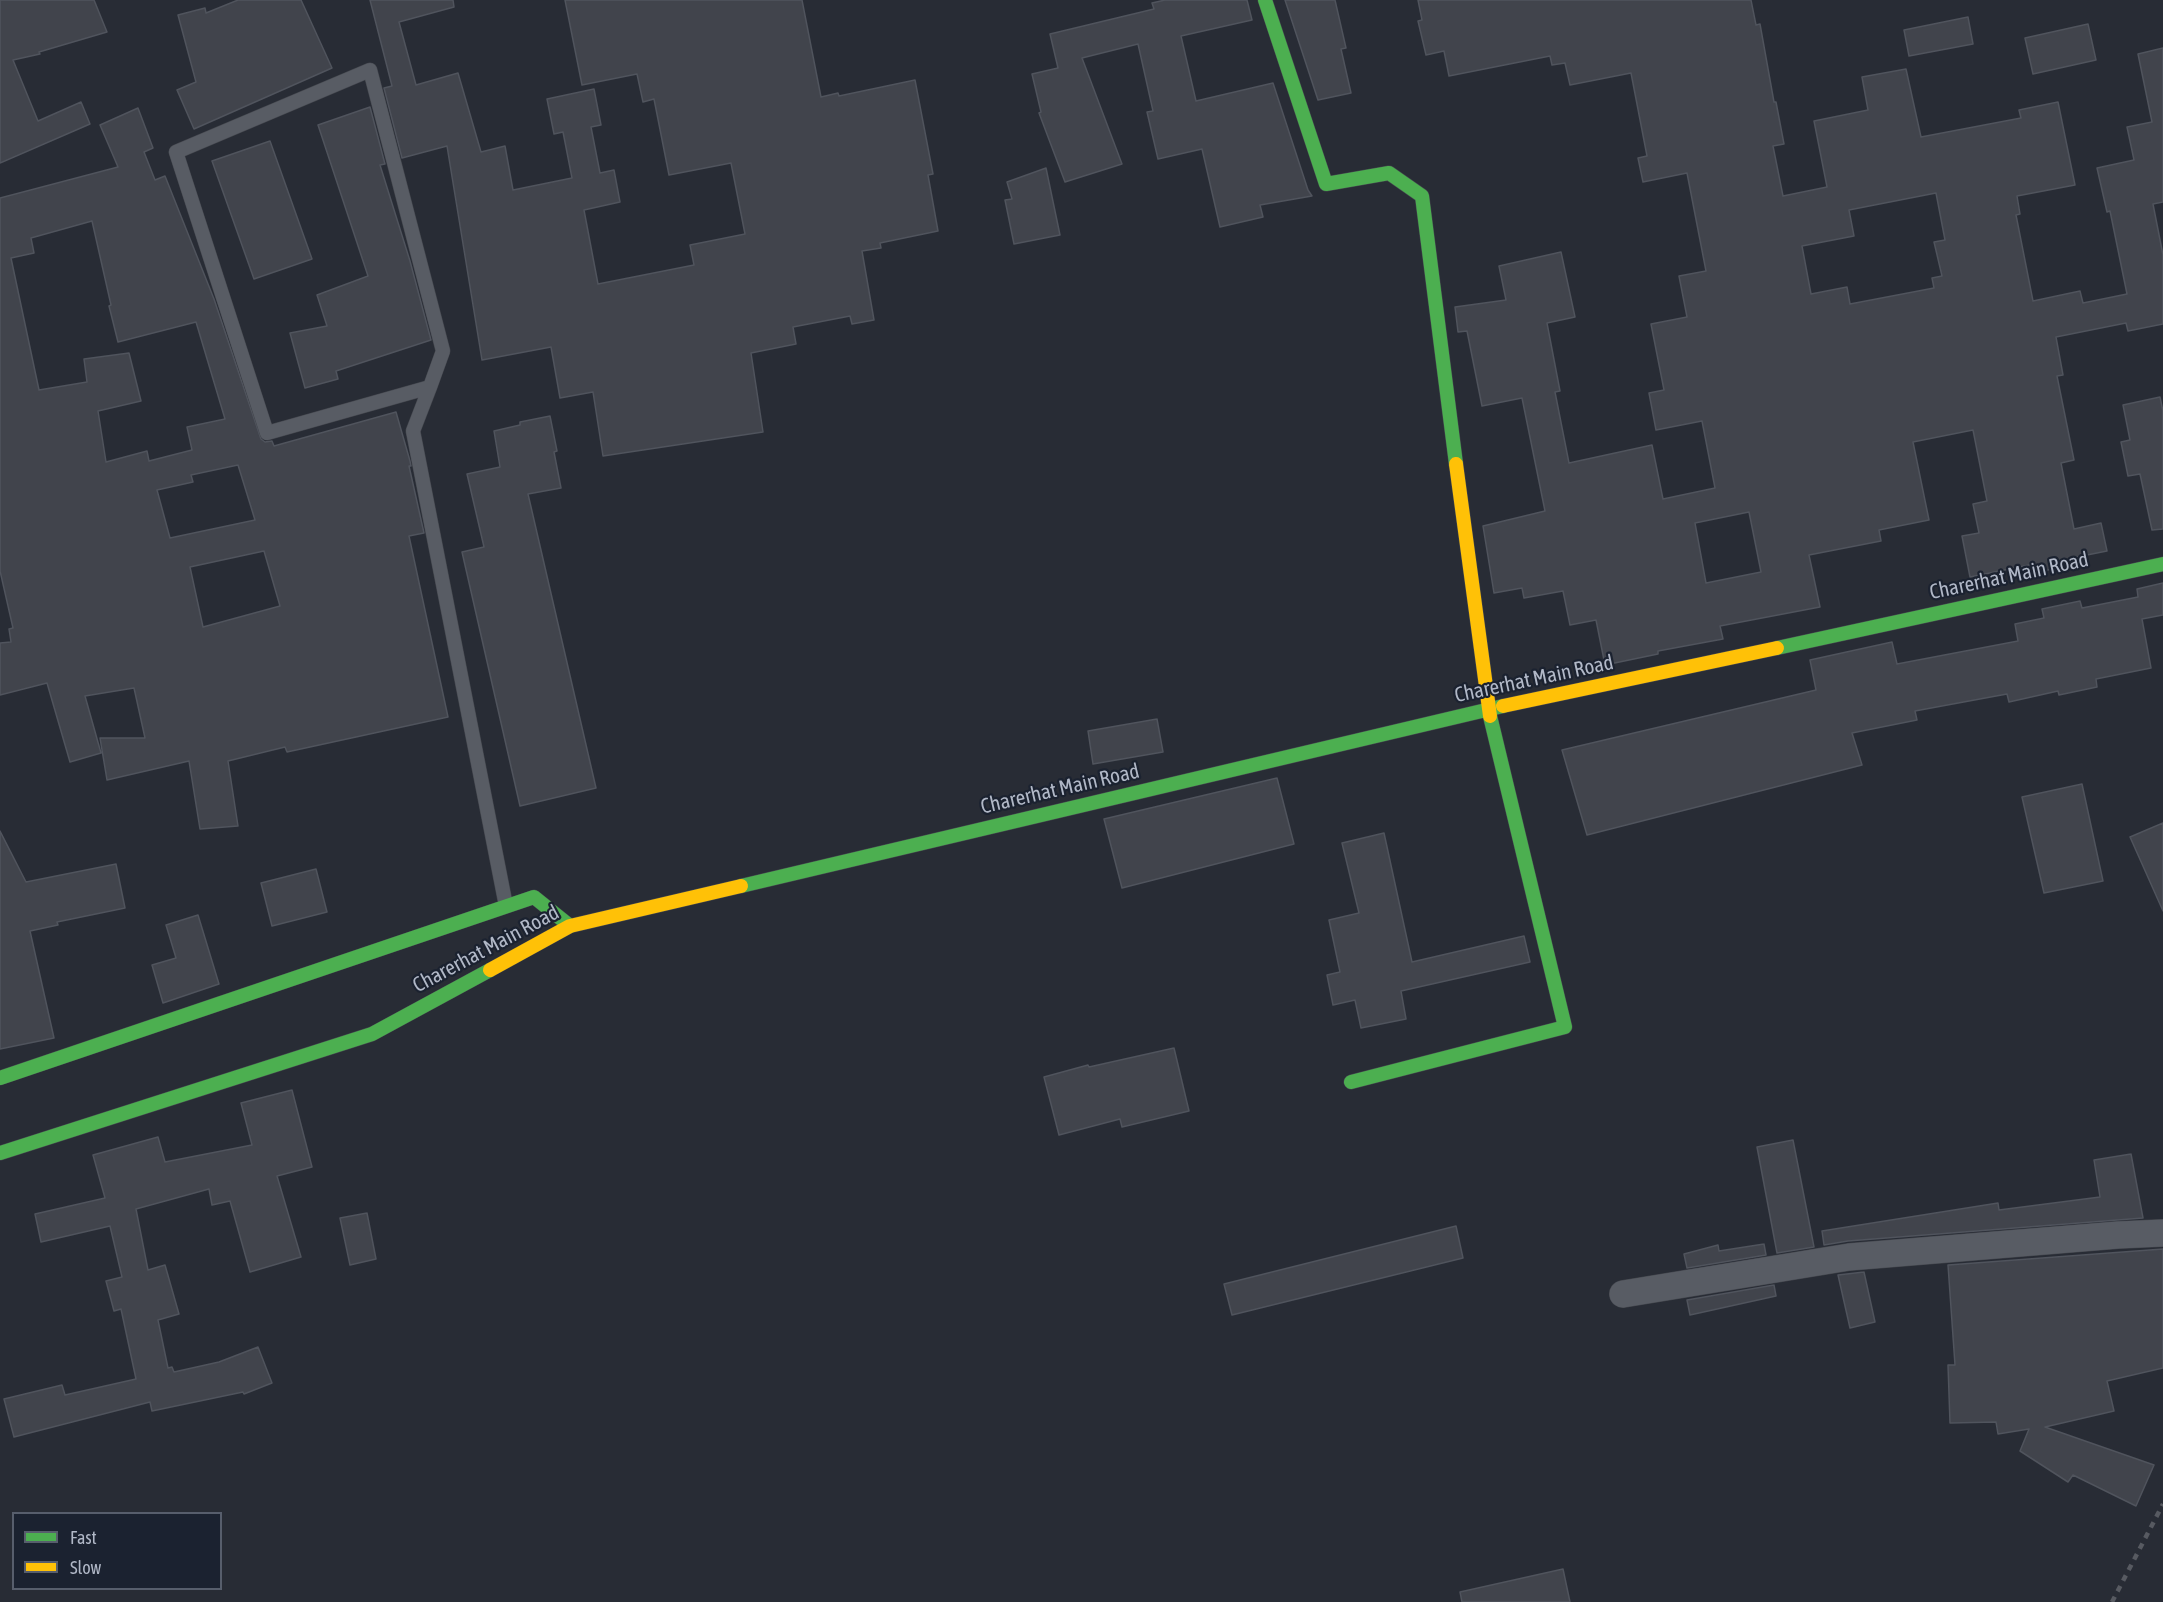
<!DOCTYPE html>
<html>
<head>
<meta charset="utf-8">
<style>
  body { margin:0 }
  #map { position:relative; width:2163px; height:1602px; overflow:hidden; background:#282c35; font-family:"Asap Condensed",sans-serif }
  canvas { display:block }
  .legend { position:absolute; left:12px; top:1512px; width:210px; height:78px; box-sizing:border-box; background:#1b2230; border:2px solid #575e6c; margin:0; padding:8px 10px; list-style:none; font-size:18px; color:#b1b8c7 }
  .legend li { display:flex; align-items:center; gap:12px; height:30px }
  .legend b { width:30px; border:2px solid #575e6c }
</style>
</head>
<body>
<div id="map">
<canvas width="2163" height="1602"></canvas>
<ul class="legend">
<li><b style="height:8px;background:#4caf50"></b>Fast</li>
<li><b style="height:8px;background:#ffc107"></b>Slow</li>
</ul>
</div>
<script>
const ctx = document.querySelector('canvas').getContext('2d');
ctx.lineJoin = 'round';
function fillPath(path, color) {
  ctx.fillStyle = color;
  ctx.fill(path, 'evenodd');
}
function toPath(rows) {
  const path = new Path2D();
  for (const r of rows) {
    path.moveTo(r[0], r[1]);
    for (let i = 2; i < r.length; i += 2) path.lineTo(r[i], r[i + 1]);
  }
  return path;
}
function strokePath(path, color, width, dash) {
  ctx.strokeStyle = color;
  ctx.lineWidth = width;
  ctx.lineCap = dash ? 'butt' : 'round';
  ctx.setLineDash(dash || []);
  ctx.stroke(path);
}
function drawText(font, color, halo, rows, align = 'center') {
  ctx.font = font + ' "Asap Condensed",sans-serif';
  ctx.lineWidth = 4.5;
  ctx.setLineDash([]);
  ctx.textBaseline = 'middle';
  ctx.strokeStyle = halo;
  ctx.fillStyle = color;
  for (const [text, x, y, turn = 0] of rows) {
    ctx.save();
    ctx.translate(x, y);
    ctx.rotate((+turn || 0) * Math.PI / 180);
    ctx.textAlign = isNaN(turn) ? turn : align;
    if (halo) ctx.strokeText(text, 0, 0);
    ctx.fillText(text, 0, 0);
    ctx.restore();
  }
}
const building = toPath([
  [0,0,94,0,107,32,39,52,40,54,13,60,38,121,81,102,90,124,0,163,0,0],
  [238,0,301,0,332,68,194,129,177,90,196,82,178,15,205,8,206,13,238,0],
  [370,0,453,0,454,7,399,22,416,85,458,73,481,152,505,146,513,190,572,178,563,132,554,134,547,99,594,89,601,125,591,127,600,173,614,170,620,202,584,210,598,284,694,265,690,245,745,234,731,163,669,175,654,99,643,102,637,74,582,85,565,0,802,0,821,97,838,93,839,96,915,80,933,174,928,175,938,231,880,243,881,248,862,251,874,320,852,324,850,316,793,327,796,344,751,353,763,432,603,456,593,392,560,398,551,347,482,360,447,146,402,158,384,88,392,86,370,0],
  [1165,0,1247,0,1252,20,1181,36,1196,101,1273,83,1308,190,1312,196,1260,205,1263,217,1220,227,1202,149,1158,159,1147,112,1153,111,1138,44,1082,58,1122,164,1065,182,1039,113,1041,112,1032,74,1058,68,1050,34,1154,9,1152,3,1165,0],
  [1285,0,1335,0,1346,48,1341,49,1351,93,1318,100,1285,0],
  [1418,0,1751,0,1756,25,1760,24,1774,102,1776,102,1784,144,1773,146,1783,196,1827,187,1814,121,1868,110,1862,77,1906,69,1921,137,2021,118,2019,110,2058,102,2075,185,2017,196,2020,214,2016,215,2033,301,2080,291,2083,303,2127,294,2110,211,2107,212,2097,168,2134,160,2127,127,2152,122,2138,54,2163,48,2163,202,2153,204,2163,255,2163,324,2128,331,2126,323,2056,337,2063,375,2057,376,2074,460,2061,463,2074,529,2101,523,2107,551,2072,558,2073,564,2035,573,2034,564,1970,577,1962,536,1979,533,1973,504,1987,501,1973,430,1913,442,1929,520,1879,530,1881,541,1809,555,1820,607,1720,626,1723,639,1658,651,1658,654,1605,665,1596,620,1570,625,1563,591,1524,598,1522,588,1494,593,1483,526,1545,511,1522,398,1482,406,1467,331,1458,332,1455,307,1506,300,1499,266,1561,252,1575,317,1547,323,1560,391,1555,392,1569,463,1652,445,1663,499,1715,488,1702,421,1656,430,1649,393,1664,390,1651,324,1687,317,1679,276,1706,271,1687,173,1643,182,1638,158,1647,156,1631,73,1570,85,1565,63,1552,65,1550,56,1449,76,1444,51,1426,55,1418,21,1422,20,1418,0],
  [1936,193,1945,240,1934,242,1942,276,1932,278,1934,288,1850,304,1847,287,1811,294,1802,246,1854,236,1849,210,1936,193],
  [1749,512,1761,572,1706,583,1695,523,1749,512],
  [1968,17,1973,44,1909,56,1904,30,1968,17],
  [2088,24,2096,60,2033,74,2025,38,2088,24],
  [370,107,385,164,380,165,410,261,431,340,336,371,338,379,305,388,290,333,327,326,317,295,368,276,318,125,370,107],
  [138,108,153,148,144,152,155,180,165,176,214,299,261,439,265,442,272,441,274,446,396,412,410,461,411,466,409,466,424,533,409,536,448,717,287,752,285,747,228,761,238,826,200,829,189,761,107,780,100,738,145,738,134,688,85,696,101,753,70,762,47,683,0,695,0,643,11,642,9,629,13,628,0,571,0,198,118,167,100,125,138,108],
  [92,221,111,305,109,306,118,342,196,322,225,419,187,427,192,450,149,461,147,451,106,462,98,411,141,401,129,353,84,359,87,382,39,390,11,258,34,253,31,238,92,221],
  [238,465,255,520,170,538,157,490,193,482,191,475,238,465],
  [264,551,280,606,203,627,190,567,264,551],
  [270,141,312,259,254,279,212,161,270,141],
  [1046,168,1060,235,1014,244,1005,200,1012,199,1007,182,1046,168],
  [2160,397,2163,411,2163,529,2152,530,2140,474,2128,476,2121,442,2130,440,2123,405,2160,397],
  [550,416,557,451,554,452,561,488,528,494,596,788,520,806,462,552,484,547,467,474,500,467,494,431,520,425,520,422,550,416],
  [2163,583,2163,615,2142,619,2151,668,2096,679,2097,687,2059,695,2058,691,2009,702,2007,694,1915,711,1917,720,1852,733,1862,765,1587,835,1562,750,1816,690,1810,660,1892,642,1897,664,2018,641,2015,624,2044,618,2042,609,2080,601,2082,608,2138,597,2137,589,2163,583],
  [1157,719,1163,752,1093,764,1088,731,1157,719],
  [1277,778,1294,844,1122,888,1104,819,1277,778],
  [2082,784,2103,881,2044,893,2022,797,2082,784],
  [2163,823,2163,911,2130,837,2163,823],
  [0,831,26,882,116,864,125,908,57,922,58,925,30,931,54,1038,0,1049,0,831],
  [1384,833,1412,962,1524,936,1530,962,1401,991,1406,1019,1361,1028,1355,1000,1333,1005,1327,975,1340,972,1329,920,1359,913,1342,843,1384,833],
  [316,869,327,912,272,926,261,883,316,869],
  [198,915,219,984,163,1003,152,965,176,958,166,925,198,915],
  [1174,1048,1189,1111,1122,1127,1120,1119,1059,1135,1044,1077,1088,1065,1089,1067,1174,1048],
  [292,1090,312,1167,277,1176,301,1257,250,1272,230,1201,212,1205,209,1189,136,1209,148,1270,165,1265,179,1314,158,1320,168,1368,172,1367,174,1372,219,1362,258,1347,272,1383,244,1394,243,1392,152,1411,150,1402,14,1437,4,1399,62,1385,65,1395,136,1379,121,1309,114,1311,106,1281,122,1277,110,1226,41,1242,35,1214,105,1198,93,1155,158,1137,165,1162,252,1145,241,1103,292,1090],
  [1793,1140,1814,1247,1777,1253,1757,1147,1793,1140],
  [2131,1154,2143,1218,1848,1241,1824,1245,1822,1231,1998,1203,1999,1210,2100,1197,2094,1160,2131,1154],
  [367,1213,376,1259,350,1265,340,1218,367,1213],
  [1456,1226,1463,1258,1232,1315,1224,1284,1456,1226],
  [1764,1244,1766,1255,1687,1268,1684,1254,1718,1245,1719,1251,1764,1244],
  [2163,1249,2163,1368,2107,1381,2114,1411,2045,1427,2154,1465,2136,1506,2073,1475,2068,1482,2020,1451,2029,1429,1998,1434,1996,1422,1950,1423,1948,1365,1955,1365,1948,1265,2163,1249],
  [1864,1272,1875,1322,1850,1328,1838,1275,1864,1272],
  [1774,1285,1776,1296,1690,1315,1687,1300,1774,1285],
  [1563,1569,1570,1602,1462,1602,1460,1592,1563,1569]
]);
const lane = toPath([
  [430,387,267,433,176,152,370,70,443,351,430,387,413,431,506,906]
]);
const street = toPath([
  [1623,1294,1849,1257,2118,1235,2163,1233]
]);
const fast = toPath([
  [1265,0,1326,184,1389,173,1422,196,1456,464],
  [1777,648,2163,564],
  [741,886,1503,706],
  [0,1078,534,897,570,926],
  [1351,1082,1565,1027,1490,716],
  [0,1153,372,1034,490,970]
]);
const slow = toPath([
  [1456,464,1490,716],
  [1503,706,1777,648],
  [490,970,570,926,741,886]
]);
const rail = toPath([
  [2112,1602,2163,1504]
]);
const streetNames = [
  ["Charerhat Main Road",2009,576,-12],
  ["Charerhat Main Road",1534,679,-12],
  ["Charerhat Main Road",1060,789,-13],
  ["Charerhat Main Road",486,949,-28]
];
fillPath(building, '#41444c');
strokePath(building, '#50545d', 1.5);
strokePath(lane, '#44474e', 15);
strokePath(street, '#44474e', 28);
strokePath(fast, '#44474e', 15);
strokePath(slow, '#44474e', 15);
strokePath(lane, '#585c64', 14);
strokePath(street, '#585c64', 27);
strokePath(fast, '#4caf50', 14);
strokePath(slow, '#ffc107', 14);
strokePath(rail, '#575a61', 4.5, [6, 6]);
drawText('21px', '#b1b8c7', '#1b2230', streetNames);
</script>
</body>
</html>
